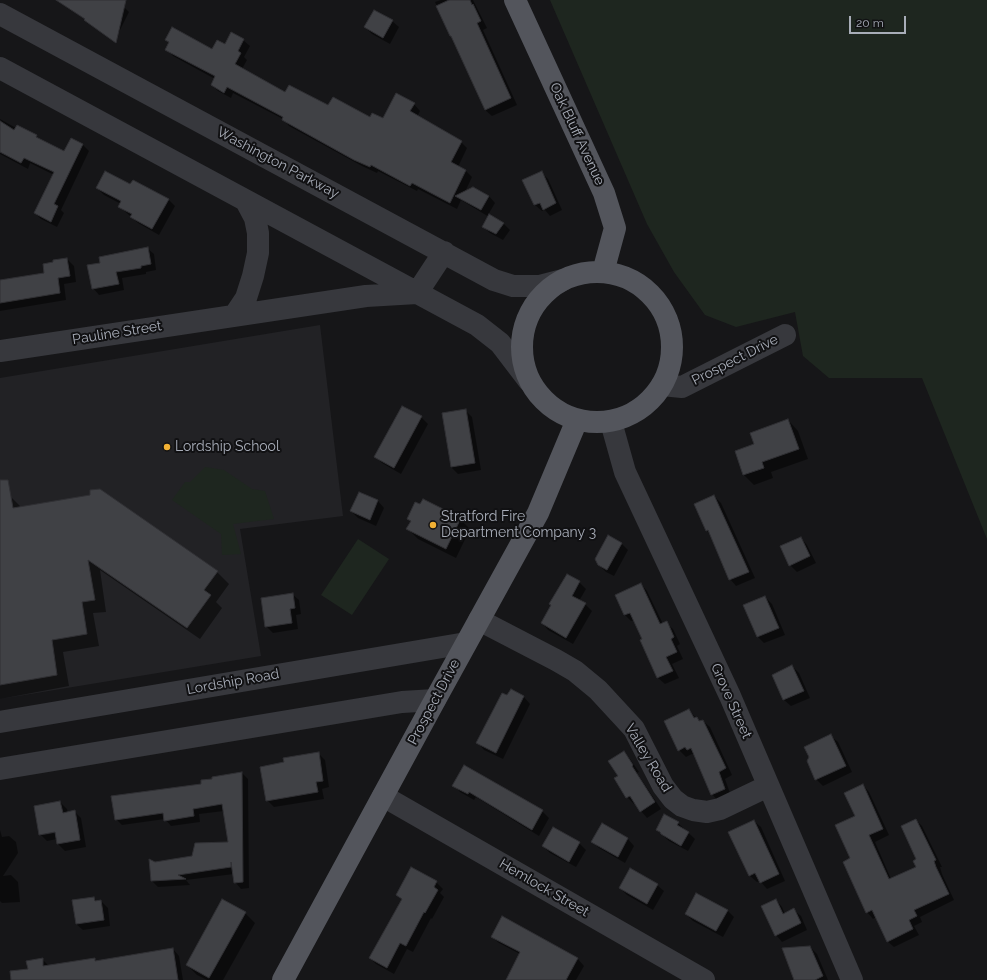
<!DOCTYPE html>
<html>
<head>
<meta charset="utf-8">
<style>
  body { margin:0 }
  #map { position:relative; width:987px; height:980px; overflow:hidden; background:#161618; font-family:Raleway,sans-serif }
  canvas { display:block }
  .scale { position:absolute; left:849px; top:16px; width:57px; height:18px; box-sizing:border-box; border:2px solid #a8adb8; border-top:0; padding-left:5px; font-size:12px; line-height:14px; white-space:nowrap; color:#a8adb8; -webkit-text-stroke:3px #111113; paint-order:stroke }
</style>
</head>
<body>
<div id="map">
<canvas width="987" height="980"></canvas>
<div class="scale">20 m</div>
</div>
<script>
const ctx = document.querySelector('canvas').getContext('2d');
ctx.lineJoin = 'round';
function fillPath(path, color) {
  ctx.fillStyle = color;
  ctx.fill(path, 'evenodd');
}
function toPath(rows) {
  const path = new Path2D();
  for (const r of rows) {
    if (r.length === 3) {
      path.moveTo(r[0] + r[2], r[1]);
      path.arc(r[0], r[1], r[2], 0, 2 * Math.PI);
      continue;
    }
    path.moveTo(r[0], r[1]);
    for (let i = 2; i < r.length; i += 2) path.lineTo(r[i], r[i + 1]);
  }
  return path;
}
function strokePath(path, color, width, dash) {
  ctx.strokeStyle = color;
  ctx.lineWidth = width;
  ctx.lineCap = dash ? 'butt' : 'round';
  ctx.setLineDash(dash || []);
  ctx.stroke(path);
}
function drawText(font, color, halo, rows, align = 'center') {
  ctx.font = font + ' Raleway,sans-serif';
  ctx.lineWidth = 4;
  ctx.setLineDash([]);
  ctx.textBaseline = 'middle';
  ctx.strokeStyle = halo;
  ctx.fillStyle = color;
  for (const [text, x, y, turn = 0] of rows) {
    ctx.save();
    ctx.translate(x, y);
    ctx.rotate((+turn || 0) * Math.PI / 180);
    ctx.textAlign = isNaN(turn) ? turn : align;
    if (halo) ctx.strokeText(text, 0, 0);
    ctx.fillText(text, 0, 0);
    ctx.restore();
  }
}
const built = toPath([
  [320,325,343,516,240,529,261,656,0,699,0,378]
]);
const green = toPath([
  [550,0,987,0,987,539,922,378,829,378,803,356,795,312,736,327,705,315,674,272,647,224],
  [205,467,224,470,252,489,265,491,274,519,233,524,241,554,222,555,221,534,172,500,185,482,190,482],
  [358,539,389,559,352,615,321,595]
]);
const shadow = toPath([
  [62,0,113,0,122,5,129,12,116,38],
  [441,0,473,0,487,28,483,30,517,105,492,116,485,110,453,38,451,36,435,2],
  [392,21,399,27,390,44,372,34,365,27],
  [166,40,213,50,243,40,250,46,244,57,247,60,242,69,285,93,370,119,384,119,414,104,420,111,417,117,461,142,467,148,458,167,465,170,472,177,465,192,489,196,495,203,488,215,503,223,510,230,503,240,490,233,483,227,489,217,461,200,457,209,418,189,417,191,378,171,377,173,362,166,289,126,283,119,233,93,231,98,218,91,212,85,215,79,173,56,167,49,170,43],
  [0,119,16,128,36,136,40,141,64,153,83,145,89,151,61,210,64,213,57,227,41,219,35,213,54,175,30,163,28,169,0,154],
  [541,172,548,179,562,210,550,216,545,210,542,211,535,205,524,181],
  [97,188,168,199,175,206,159,235,138,223,120,207,121,204,104,195],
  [147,248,154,254,156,270,146,272,146,274,122,278,124,290,99,295,93,288,101,264],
  [67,259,74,266,76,282,64,284,66,300,0,311,0,281,45,274],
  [465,410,472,417,481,470,458,474,451,467,443,414],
  [421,417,428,424,401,474,382,463,376,457],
  [788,420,798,431,808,459,771,472,773,478,754,485,744,475,755,444],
  [100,490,217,572,229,584,216,602,222,608,200,639,100,570,106,612,93,613,99,646,63,652,69,686,0,699,0,499,11,497,22,508,92,496],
  [359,493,378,501,384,508,376,526,358,518,351,511],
  [714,496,721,503,755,578,736,586,730,579,712,535,707,531,696,504],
  [408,519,460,519,470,529,456,558,418,539,408,529,411,522],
  [801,538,807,545,816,563,797,572,790,565],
  [621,543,628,550,614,576,606,572,599,565],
  [579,582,586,589,579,601,585,604,592,611,573,644,548,630,542,623],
  [641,584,647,591,663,624,666,623,673,629,680,644,677,646,683,659,672,664,679,678,665,684,658,678,641,641,644,640,634,620,631,621,625,615,616,596],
  [292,594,299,600,301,614,296,615,298,629,273,633,266,626],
  [765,597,772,604,785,635,764,643,758,637,744,606],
  [792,666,799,673,810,698,791,706,784,700,773,675],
  [511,690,524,697,530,704,503,759,484,750,478,743],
  [689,710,696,718,701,722,703,721,710,727,732,775,725,779,731,796,718,801,712,794,695,755,692,754,686,757,679,750],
  [831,736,838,742,852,772,823,786,816,779,810,757],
  [318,753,325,760,329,787,322,789,324,799,274,807,267,800,286,763],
  [624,753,630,759,639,772,637,773,661,809,647,818,641,811,635,803,634,804,627,797,619,776],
  [464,766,542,811,549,818,539,836,476,797,474,800,460,792,454,785],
  [242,773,248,779,249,888,241,889,235,882,234,874,186,880,190,885,158,887,152,881,155,863,193,857,229,843,224,811,199,814,200,822,171,826,165,819,122,825,116,819,202,785],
  [863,785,869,792,889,835,875,842,891,879,917,868,916,820,922,826,942,867,940,867,942,874,954,900,920,917,922,922,914,926,919,935,894,947,887,941,876,917,873,919,867,912,852,859,856,816],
  [60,802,67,809,68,813,74,811,81,818,86,847,65,851,58,844,57,839,47,841,40,834],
  [60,830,60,832,44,835,44,833],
  [664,816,678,823,695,839,688,851,669,841,657,830],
  [754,821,761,827,785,881,767,889,760,881,757,882,750,876,729,832],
  [602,825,628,839,634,846,625,863,599,848,593,842],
  [0,830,2,837,9,836,16,842,18,853,3,876,11,875,18,882,20,902,2,903,0,901],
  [579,843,586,850,576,867,550,853,543,846],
  [436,882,443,889,440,893,444,897,432,919,431,918,413,952,407,949,394,974,376,964,370,958,402,900,397,895],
  [657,885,664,891,653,910,627,895,620,888],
  [94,898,98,902,101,901,108,908,110,926,83,930,76,924],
  [776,900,782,907,785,914,794,910,801,916,807,930,782,942,776,935],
  [727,910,734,917,723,937,693,921,686,914],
  [245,913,255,923,223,980,207,980,197,975,187,965],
  [502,917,578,959,584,966,576,980,507,980,520,954,499,943,492,937],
  [810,947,817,954,828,980,795,980],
  [173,949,179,956,183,980,17,980,42,959,49,966,94,959,97,962]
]);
const building = toPath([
  [56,0,126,0,116,43,84,20,85,19,56,0],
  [449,0,470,0,472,5,473,4,481,21,477,23,511,98,485,110,451,36,450,36,436,6,449,0],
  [374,10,393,20,383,38,364,27,374,10],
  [172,27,212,49,217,40,225,44,231,32,244,39,238,51,241,53,235,64,285,92,289,85,328,105,333,97,370,117,372,113,383,118,396,93,415,103,410,111,462,141,451,162,466,170,450,203,412,183,410,186,371,165,370,167,354,160,282,120,283,117,227,87,224,93,211,85,215,76,165,50,169,42,165,40,172,27],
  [0,121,14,130,17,125,37,135,36,137,64,151,71,138,83,144,54,204,58,206,51,222,34,213,54,172,24,158,21,163,0,152,0,121],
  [105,171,130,184,133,180,169,199,152,229,130,217,132,214,118,207,121,201,96,188,105,171],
  [542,171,556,203,543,210,540,203,534,205,522,180,542,171],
  [473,187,489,196,481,210,455,196,473,187],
  [489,214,504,223,496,234,482,227,489,214],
  [148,247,151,264,141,266,141,268,116,272,119,284,92,289,87,265,100,263,99,257,148,247],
  [67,258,70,276,58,278,60,293,0,303,0,280,44,273,43,264,53,262,53,260,67,258],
  [402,406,422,416,394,468,374,457,402,406],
  [466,409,475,463,451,467,442,413,466,409],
  [788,419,799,449,762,462,764,468,743,475,735,451,754,444,750,433,788,419],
  [0,480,8,480,13,508,90,495,90,490,100,489,218,571,204,590,211,595,187,628,88,560,95,600,82,602,87,634,52,640,57,675,0,685,0,480],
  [359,492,378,500,370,520,350,511,359,492],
  [714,495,749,572,729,580,708,530,706,531,694,504,714,495],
  [423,499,461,518,446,549,406,529,411,521,407,519,415,502,420,504,423,499],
  [608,535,622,543,607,570,598,565,595,559,608,535],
  [801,537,810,556,789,566,780,546,801,537],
  [567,574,580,581,572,596,586,603,566,638,541,623,551,605,549,604,567,574],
  [641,583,660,624,667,621,674,637,671,639,677,652,666,657,673,671,657,678,640,640,642,639,630,613,624,615,615,595,641,583],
  [293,593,295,608,290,609,292,623,265,627,261,598,293,593],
  [765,596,779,628,757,637,743,605,765,596],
  [792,665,804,691,783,700,772,675,792,665],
  [511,689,524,696,496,753,476,743,502,693,507,695,511,689],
  [689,709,694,718,697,717,699,721,703,720,726,768,719,772,725,789,711,795,691,748,687,750,685,747,678,751,664,721,689,709],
  [831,734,846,766,815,780,807,761,809,757,804,747,831,734],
  [624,751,633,765,632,766,655,802,640,812,630,796,626,798,614,778,618,776,608,761,624,751],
  [319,752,323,781,316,782,318,792,266,801,260,767,284,762,283,758,319,752],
  [464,765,543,810,532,830,469,792,468,794,452,786,464,765],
  [242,772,243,882,234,883,231,862,231,867,178,875,186,879,151,881,149,859,155,862,192,856,195,843,228,842,222,804,193,809,194,816,164,821,163,813,115,820,111,796,201,784,201,780,212,779,212,777,242,772],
  [863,784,883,829,869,835,889,879,916,867,913,861,916,859,901,826,916,819,936,860,934,861,936,867,949,894,914,910,917,916,909,920,913,929,887,942,872,910,866,913,843,862,850,858,835,825,855,816,844,793,863,784],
  [60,801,63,813,75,810,80,840,57,844,55,832,39,835,34,806,60,801],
  [664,814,679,822,677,825,689,832,681,846,661,834,660,832,656,830,664,814],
  [754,820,779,874,760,883,755,873,749,876,728,832,754,820],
  [602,823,628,838,618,857,591,842,602,823],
  [553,827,580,842,569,862,542,846,553,827],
  [411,867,437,881,434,887,438,890,425,913,424,912,406,946,400,943,387,968,369,958,402,899,396,895,411,867],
  [630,868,658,884,647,904,619,888,630,868],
  [696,893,728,910,716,931,685,914,696,893],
  [94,897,95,901,101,900,104,920,76,924,72,900,94,897],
  [222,899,246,912,209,978,186,965,222,899],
  [776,899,783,914,794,908,801,923,775,936,761,906,776,899],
  [502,916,578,958,566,980,506,980,520,952,491,937,502,916],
  [810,946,823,976,815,980,794,980,782,948,810,946],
  [173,948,178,980,11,980,10,971,28,969,26,961,43,958,43,966,95,958,95,961,173,948]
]);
const minor = toPath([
  [0,14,494,280,513,286,540,286,563,280],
  [0,68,477,325,500,343,529,381],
  [234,316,246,298,253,276,258,253,258,233,255,218,246,201],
  [0,351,366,296,417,293,444,252],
  [662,385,682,387,785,335],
  [611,422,625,472,730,696,852,980],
  [479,620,556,660,575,671,598,690,634,729,663,786,673,799,682,806,693,810,707,812,720,809,768,786],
  [0,722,466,643],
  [0,769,402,702,435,700],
  [383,796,704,980]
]);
const major = toPath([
  [515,0,604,193,615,228,603,272],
  [597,347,75],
  [283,980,435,700,538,513,577,420]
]);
const markers = [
  [167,447,4,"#f2b134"],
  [433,525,4,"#f2b134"]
];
const streetNames = [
  ["Oak Bluff Avenue",577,134,65],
  ["Washington Parkway",278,163,28],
  ["Pauline Street",117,333,-9],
  ["Prospect Drive",735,360,-27],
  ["Lordship Road",233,682,-10],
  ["Grove Street",731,701,66],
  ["Prospect Drive",434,702,-62],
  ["Valley Road",648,758,59],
  ["Hemlock Street",544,888,30]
];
const poiNames = [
  ["Lordship School",175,447],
  ["Stratford Fire",441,517],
  ["Department Company 3",441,533]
];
fillPath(built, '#222225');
fillPath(green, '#1e261f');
fillPath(shadow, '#0007');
fillPath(building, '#404145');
strokePath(building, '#303034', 1);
strokePath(minor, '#37383d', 22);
strokePath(major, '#53555c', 22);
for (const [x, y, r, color] of markers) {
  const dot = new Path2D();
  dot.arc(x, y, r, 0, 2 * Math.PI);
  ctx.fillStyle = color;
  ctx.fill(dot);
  strokePath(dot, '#111113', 1.5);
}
drawText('14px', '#a8adb8', '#111113', streetNames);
drawText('14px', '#a8adb8', '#111113', poiNames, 'left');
</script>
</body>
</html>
